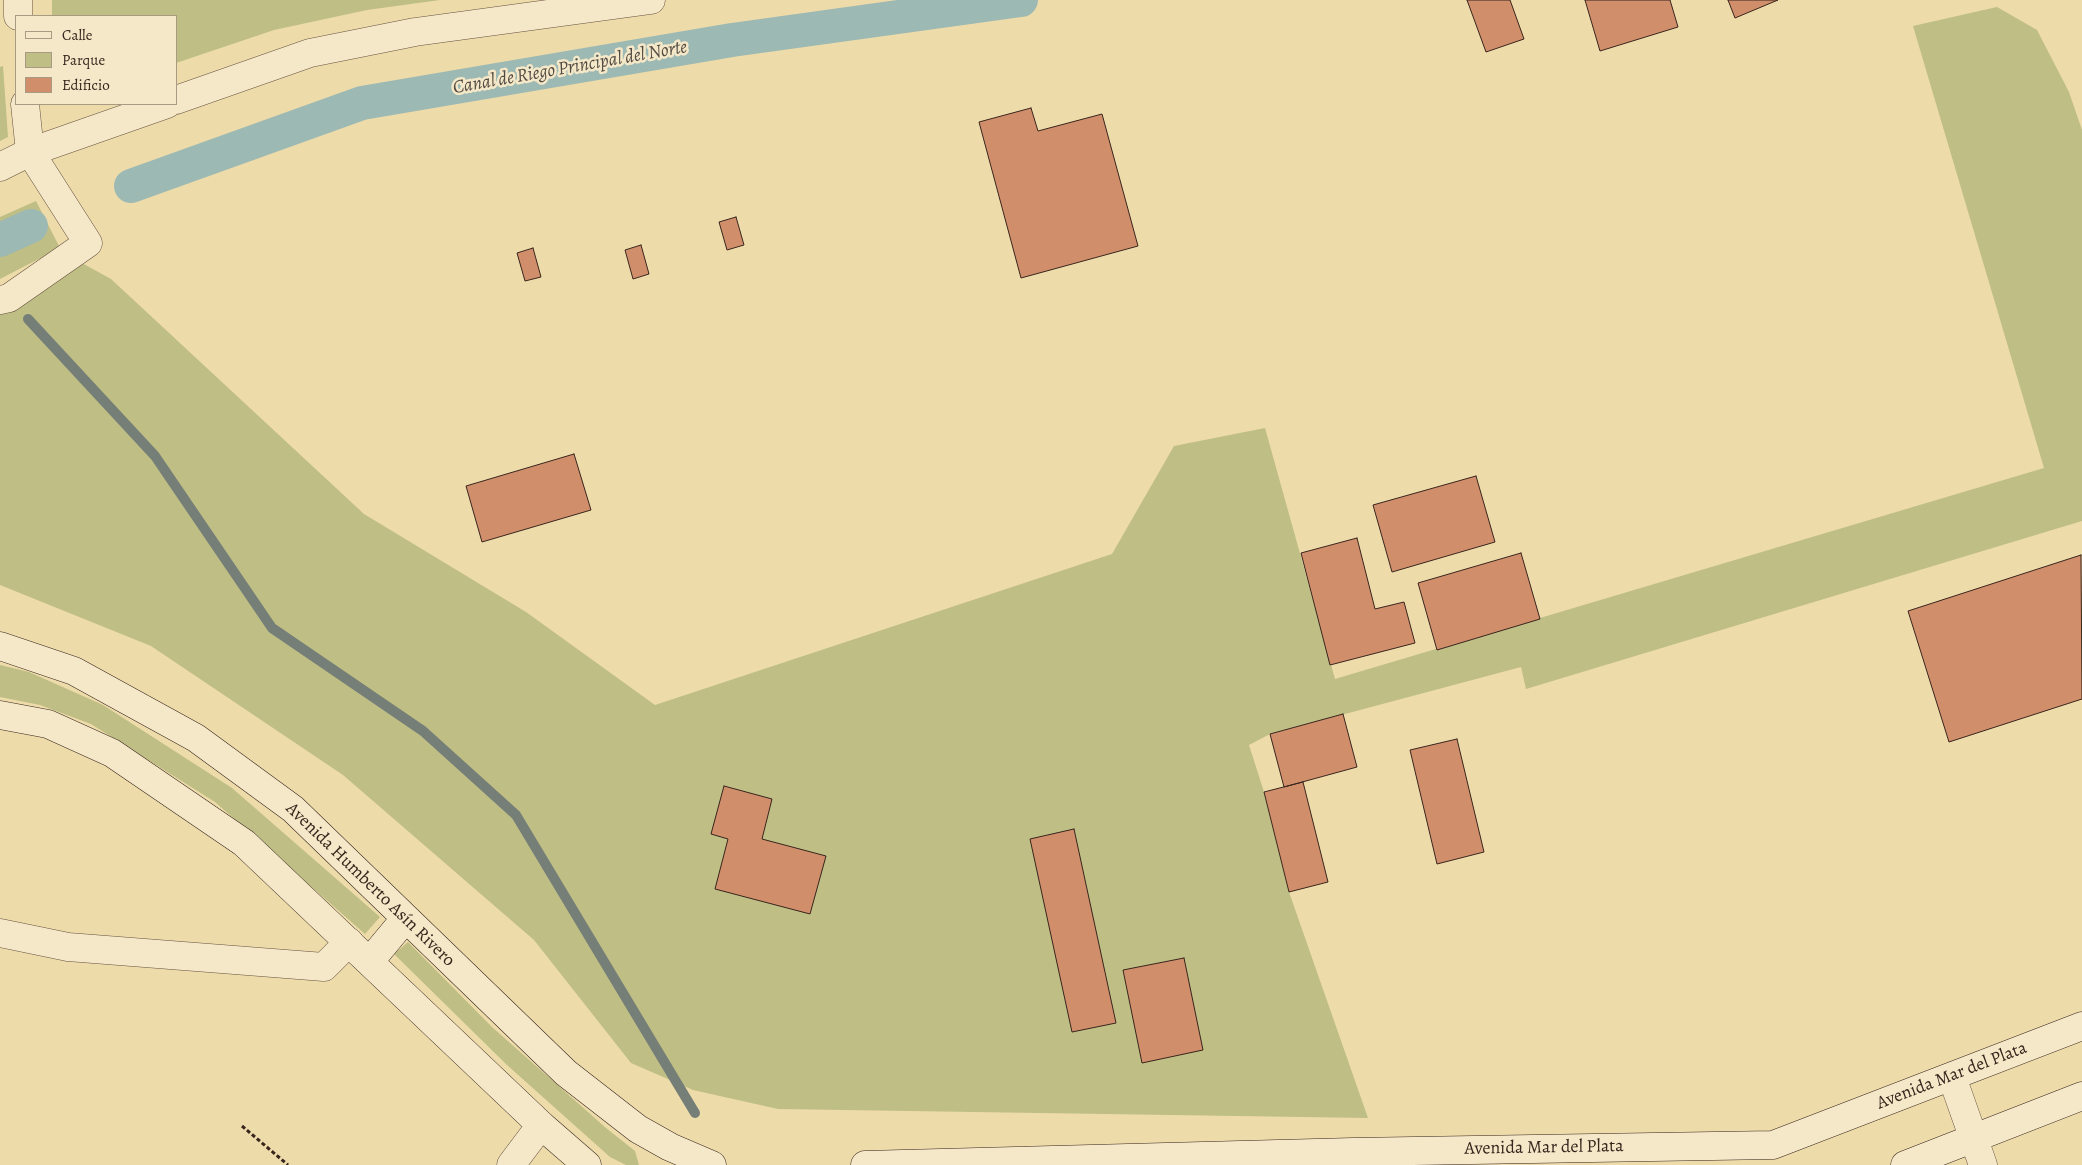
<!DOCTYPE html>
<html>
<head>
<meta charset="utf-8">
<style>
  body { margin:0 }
  #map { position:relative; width:2082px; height:1165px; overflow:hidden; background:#eedbaa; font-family:Alegreya,serif }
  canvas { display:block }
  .legend { position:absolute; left:15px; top:15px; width:162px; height:90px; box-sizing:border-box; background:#f4e8c8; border:1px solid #a99a84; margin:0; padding:6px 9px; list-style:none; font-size:15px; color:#38251d }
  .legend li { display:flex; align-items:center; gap:10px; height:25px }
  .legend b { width:25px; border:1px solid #a99a84 }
</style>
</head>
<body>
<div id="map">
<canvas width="2082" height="1165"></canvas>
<ul class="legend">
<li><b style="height:6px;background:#f4e8c8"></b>Calle</li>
<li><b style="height:14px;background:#bebe85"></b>Parque</li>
<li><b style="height:14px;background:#d18e6b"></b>Edificio</li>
</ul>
</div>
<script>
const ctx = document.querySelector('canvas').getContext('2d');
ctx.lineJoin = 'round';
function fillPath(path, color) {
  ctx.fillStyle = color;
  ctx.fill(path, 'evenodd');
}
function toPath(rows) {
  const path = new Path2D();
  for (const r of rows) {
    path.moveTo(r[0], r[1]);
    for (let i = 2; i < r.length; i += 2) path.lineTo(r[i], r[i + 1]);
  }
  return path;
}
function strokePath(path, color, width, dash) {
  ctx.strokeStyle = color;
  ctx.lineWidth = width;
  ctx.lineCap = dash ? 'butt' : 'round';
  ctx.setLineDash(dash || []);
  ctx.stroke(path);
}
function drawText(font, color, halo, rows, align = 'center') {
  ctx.font = font + ' Alegreya,serif';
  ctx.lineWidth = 5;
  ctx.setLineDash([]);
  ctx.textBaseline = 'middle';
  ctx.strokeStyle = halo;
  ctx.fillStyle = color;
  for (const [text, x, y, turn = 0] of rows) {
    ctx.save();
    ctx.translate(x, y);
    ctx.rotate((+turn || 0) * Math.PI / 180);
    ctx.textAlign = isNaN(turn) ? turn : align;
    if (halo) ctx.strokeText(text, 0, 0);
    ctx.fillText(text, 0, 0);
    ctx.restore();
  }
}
const green = toPath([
  [52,0,440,0,367,10,274,30,176,63,176,16,52,16],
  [1997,7,2037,30,2069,92,2082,130,2082,521,1526,689,1521,667,1270,734,1249,745,1264,792,1289,892,1368,1118,778,1109,693,1090,631,1063,534,940,343,775,151,646,0,585,0,313,80,262,111,279,364,514,526,612,655,705,1112,554,1174,446,1265,428,1335,679,2044,468,1913,26],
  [3,66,8,137,0,141,0,67],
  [36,201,60,248,0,279,0,217],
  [0,665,29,672,103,705,232,788,380,917,365,934,215,802,91,724,40,705,0,697],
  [408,942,492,1027,606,1128,635,1151,639,1165,626,1165,610,1157,507,1065,394,954]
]);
const stream = toPath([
  [28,319,155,456,272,628,423,731,516,815,695,1113]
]);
const canal = toPath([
  [131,186,362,103,732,40,1021,0],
  [0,240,31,226]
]);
const building = toPath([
  [1467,0,1510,0,1524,39,1486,52,1467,0],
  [1585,0,1670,0,1678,27,1600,51,1585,0],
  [1728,0,1778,0,1735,18,1728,0],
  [1031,108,1038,131,1102,114,1138,246,1021,278,979,122,1031,108],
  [736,217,744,245,727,250,719,222,736,217],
  [641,245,649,274,633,279,625,250,641,245],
  [533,248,541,277,525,281,517,253,533,248],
  [574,454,591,510,482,542,466,486,574,454],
  [1476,476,1495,542,1392,572,1373,505,1476,476],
  [1357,538,1375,609,1404,602,1415,643,1330,665,1301,553,1357,538],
  [1521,553,1540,619,1437,650,1418,583,1521,553],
  [2081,555,2082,699,1949,742,1908,611,2081,555],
  [1343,714,1357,767,1284,787,1270,734,1343,714],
  [1457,739,1484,852,1437,864,1410,750,1457,739],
  [1303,782,1328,882,1289,892,1264,792,1303,782],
  [724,786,772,799,762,839,826,856,810,914,715,889,728,839,711,834,724,786],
  [1074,829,1116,1023,1072,1032,1030,839,1074,829],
  [1184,958,1203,1050,1142,1063,1123,970,1184,958]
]);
const path = toPath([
  [242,1126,288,1165]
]);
const street = toPath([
  [18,16,18,0],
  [176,100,310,53,415,32,651,0],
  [0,167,30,152,167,104],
  [0,300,9,298,88,243,30,152,25,104],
  [0,933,68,947,324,967,349,942],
  [1952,1077,1983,1165],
  [511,1165,541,1125]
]);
const secondary = toPath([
  [0,646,74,671,196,738,293,809,566,1073,638,1129,670,1147,712,1165],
  [0,715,48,724,112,753,244,843,541,1125,587,1165],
  [370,961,405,919],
  [865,1165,1353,1152,1773,1145,2082,1026],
  [1905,1165,2082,1096]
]);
const streetNames = [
  ["Avenida Humberto Asín Rivero",370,885,44],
  ["Avenida Mar del Plata",1952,1076,-21],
  ["Avenida Mar del Plata",1544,1148,-1]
];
const waterNames = [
  ["Canal de Riego Principal del Norte",570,68,-10]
];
fillPath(green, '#bebe85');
strokePath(stream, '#757e77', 10);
strokePath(canal, '#9db9b3', 34);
fillPath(building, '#d18e6b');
strokePath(building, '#38251d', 1);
strokePath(street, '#665240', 29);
strokePath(secondary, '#38251d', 29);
strokePath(path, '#38251d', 3, [4, 2.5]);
strokePath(street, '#f4e8c8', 28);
strokePath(secondary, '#f4e8c8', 28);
drawText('18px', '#38251d', '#f4e8c8', streetNames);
drawText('italic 19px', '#514a42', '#f4e8c8', waterNames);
</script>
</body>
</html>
